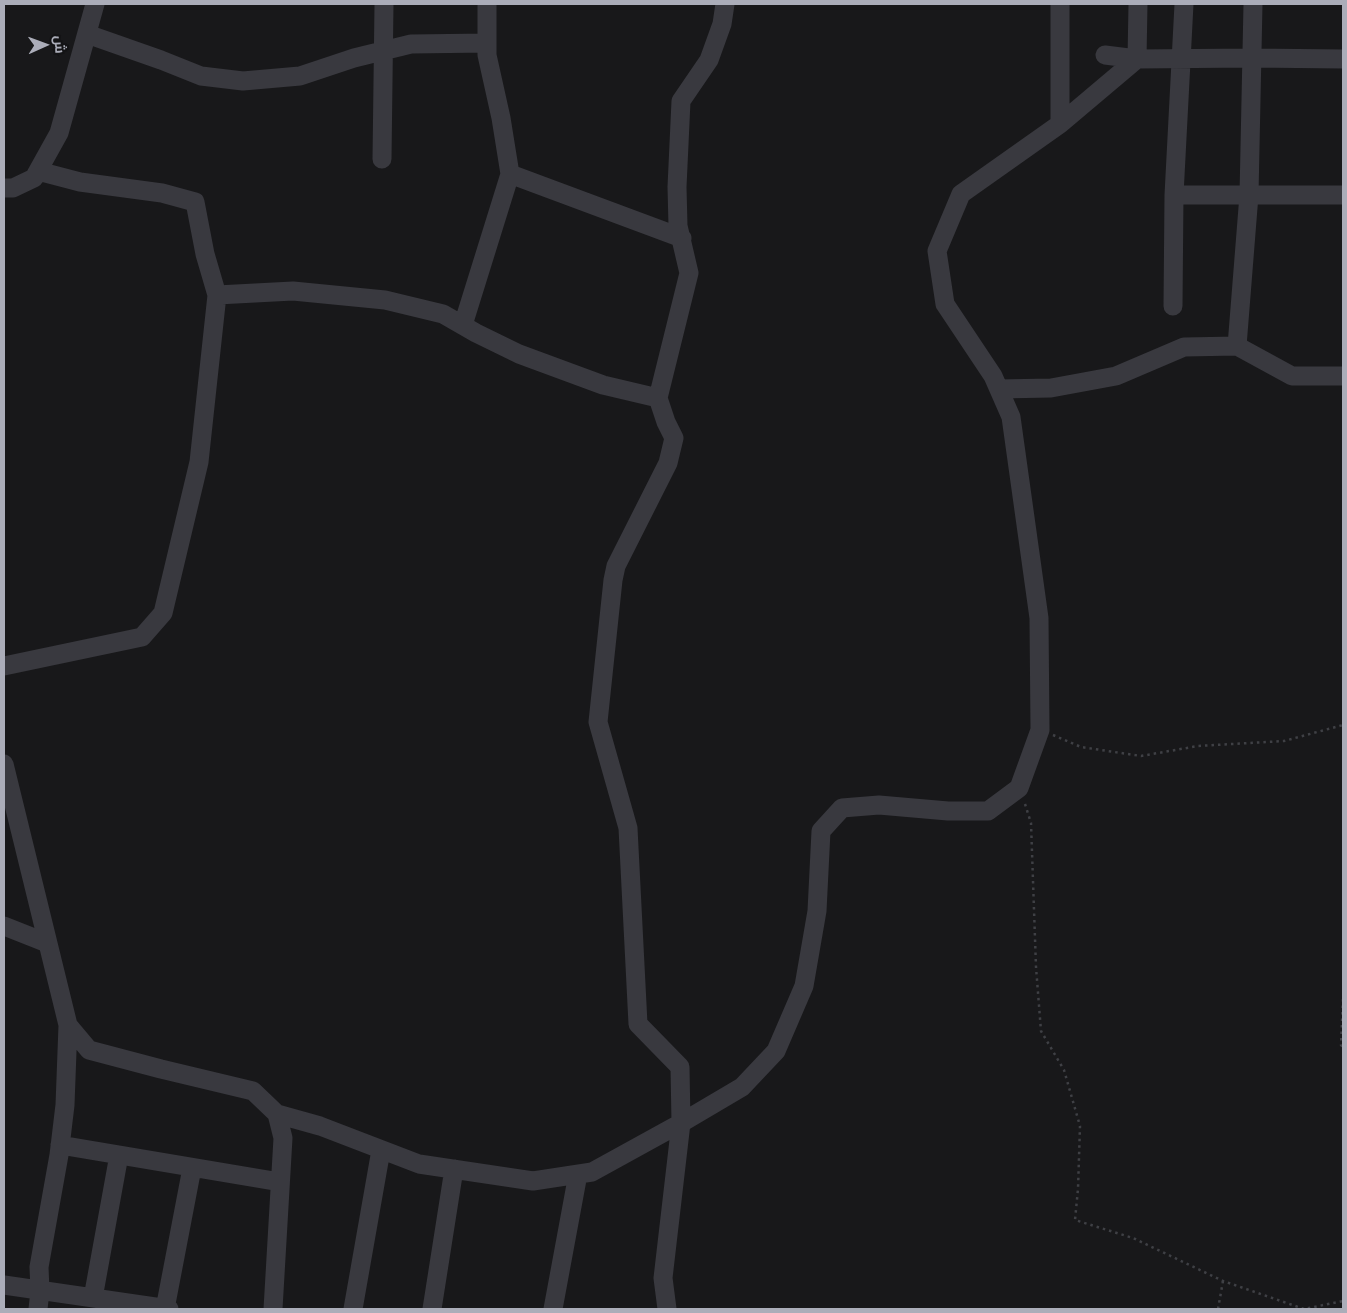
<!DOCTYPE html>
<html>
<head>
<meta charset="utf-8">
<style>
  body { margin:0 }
  #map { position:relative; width:1347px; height:1313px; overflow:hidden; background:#18181a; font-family:"Noto Sans",Cairo,sans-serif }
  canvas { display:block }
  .frame { position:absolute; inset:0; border:5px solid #abadb9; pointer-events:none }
  .north { position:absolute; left:20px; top:20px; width:50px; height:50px; -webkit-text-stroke:4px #131315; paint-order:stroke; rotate:88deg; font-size:14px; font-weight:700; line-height:20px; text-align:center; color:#abadb9 }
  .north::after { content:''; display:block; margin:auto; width:18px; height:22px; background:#abadb9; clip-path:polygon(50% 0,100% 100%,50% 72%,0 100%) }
</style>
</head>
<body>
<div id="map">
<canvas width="1347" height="1313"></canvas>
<div class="frame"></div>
<div class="north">ش</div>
</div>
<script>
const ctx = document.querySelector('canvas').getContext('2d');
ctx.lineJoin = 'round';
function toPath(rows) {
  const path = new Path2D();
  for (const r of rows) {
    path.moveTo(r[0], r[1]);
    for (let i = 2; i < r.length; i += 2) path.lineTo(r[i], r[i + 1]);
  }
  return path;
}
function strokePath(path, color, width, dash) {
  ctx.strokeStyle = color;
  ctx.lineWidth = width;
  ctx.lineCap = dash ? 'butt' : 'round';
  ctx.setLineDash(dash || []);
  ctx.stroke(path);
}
const path = toPath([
  [1053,735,1081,747,1141,756,1198,746,1284,741,1343,725],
  [1025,804,1031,823,1036,967,1041,1031,1064,1070,1080,1126,1078,1189,1075,1220,1133,1238,1223,1281,1304,1309,1343,1301],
  [1343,999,1341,1045,1343,1047],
  [1218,1309,1223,1281]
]);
const minor = toPath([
  [1253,4,1249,195,1237,346,1292,376,1343,376],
  [87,34,161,60,201,76,243,81,300,76,354,58,411,44,487,43],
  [1105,55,1137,59,1252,58,1343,59],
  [1060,124,1137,59,1138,4],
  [382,159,384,4],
  [510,174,682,238],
  [4,188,13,188,34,178,59,133,95,4],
  [1174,195,1343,195],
  [217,295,293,291,385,300,443,314,476,333,519,354,603,385,658,398],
  [1173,306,1174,195,1184,4],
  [463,325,510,174,501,118,487,55,487,4],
  [999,389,1051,388,1116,376,1184,347,1237,346],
  [4,666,142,637,163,613,199,462,217,295,205,254,195,202,162,193,80,182,38,171],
  [4,764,68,1025,89,1050,161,1069,253,1091,277,1114,283,1138,273,1309],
  [4,926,47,943],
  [277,1114,320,1126,419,1164,533,1181,592,1172,681,1123,742,1087,776,1051,804,986,817,911,821,831,842,808,879,805,948,811,988,811,1019,788,1040,730,1039,618,1011,417,993,376,945,304,937,251,961,194,1060,124,1060,4],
  [60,1145,280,1182],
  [4,1285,169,1309],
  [93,1298,119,1155],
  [38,1309,40,1291,39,1267,59,1155,65,1105,68,1025],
  [165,1309,192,1168],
  [353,1309,381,1150],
  [432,1309,454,1169],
  [553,1309,578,1174],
  [667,1309,663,1278,681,1123,680,1067,638,1024,628,828,598,722,613,580,616,566,668,463,674,438,666,422,658,398,689,273,678,226,677,187,681,101,709,60,722,24,725,4]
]);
strokePath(path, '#3f4045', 2.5, [2.5, 4]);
strokePath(minor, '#39393f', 19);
</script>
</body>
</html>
